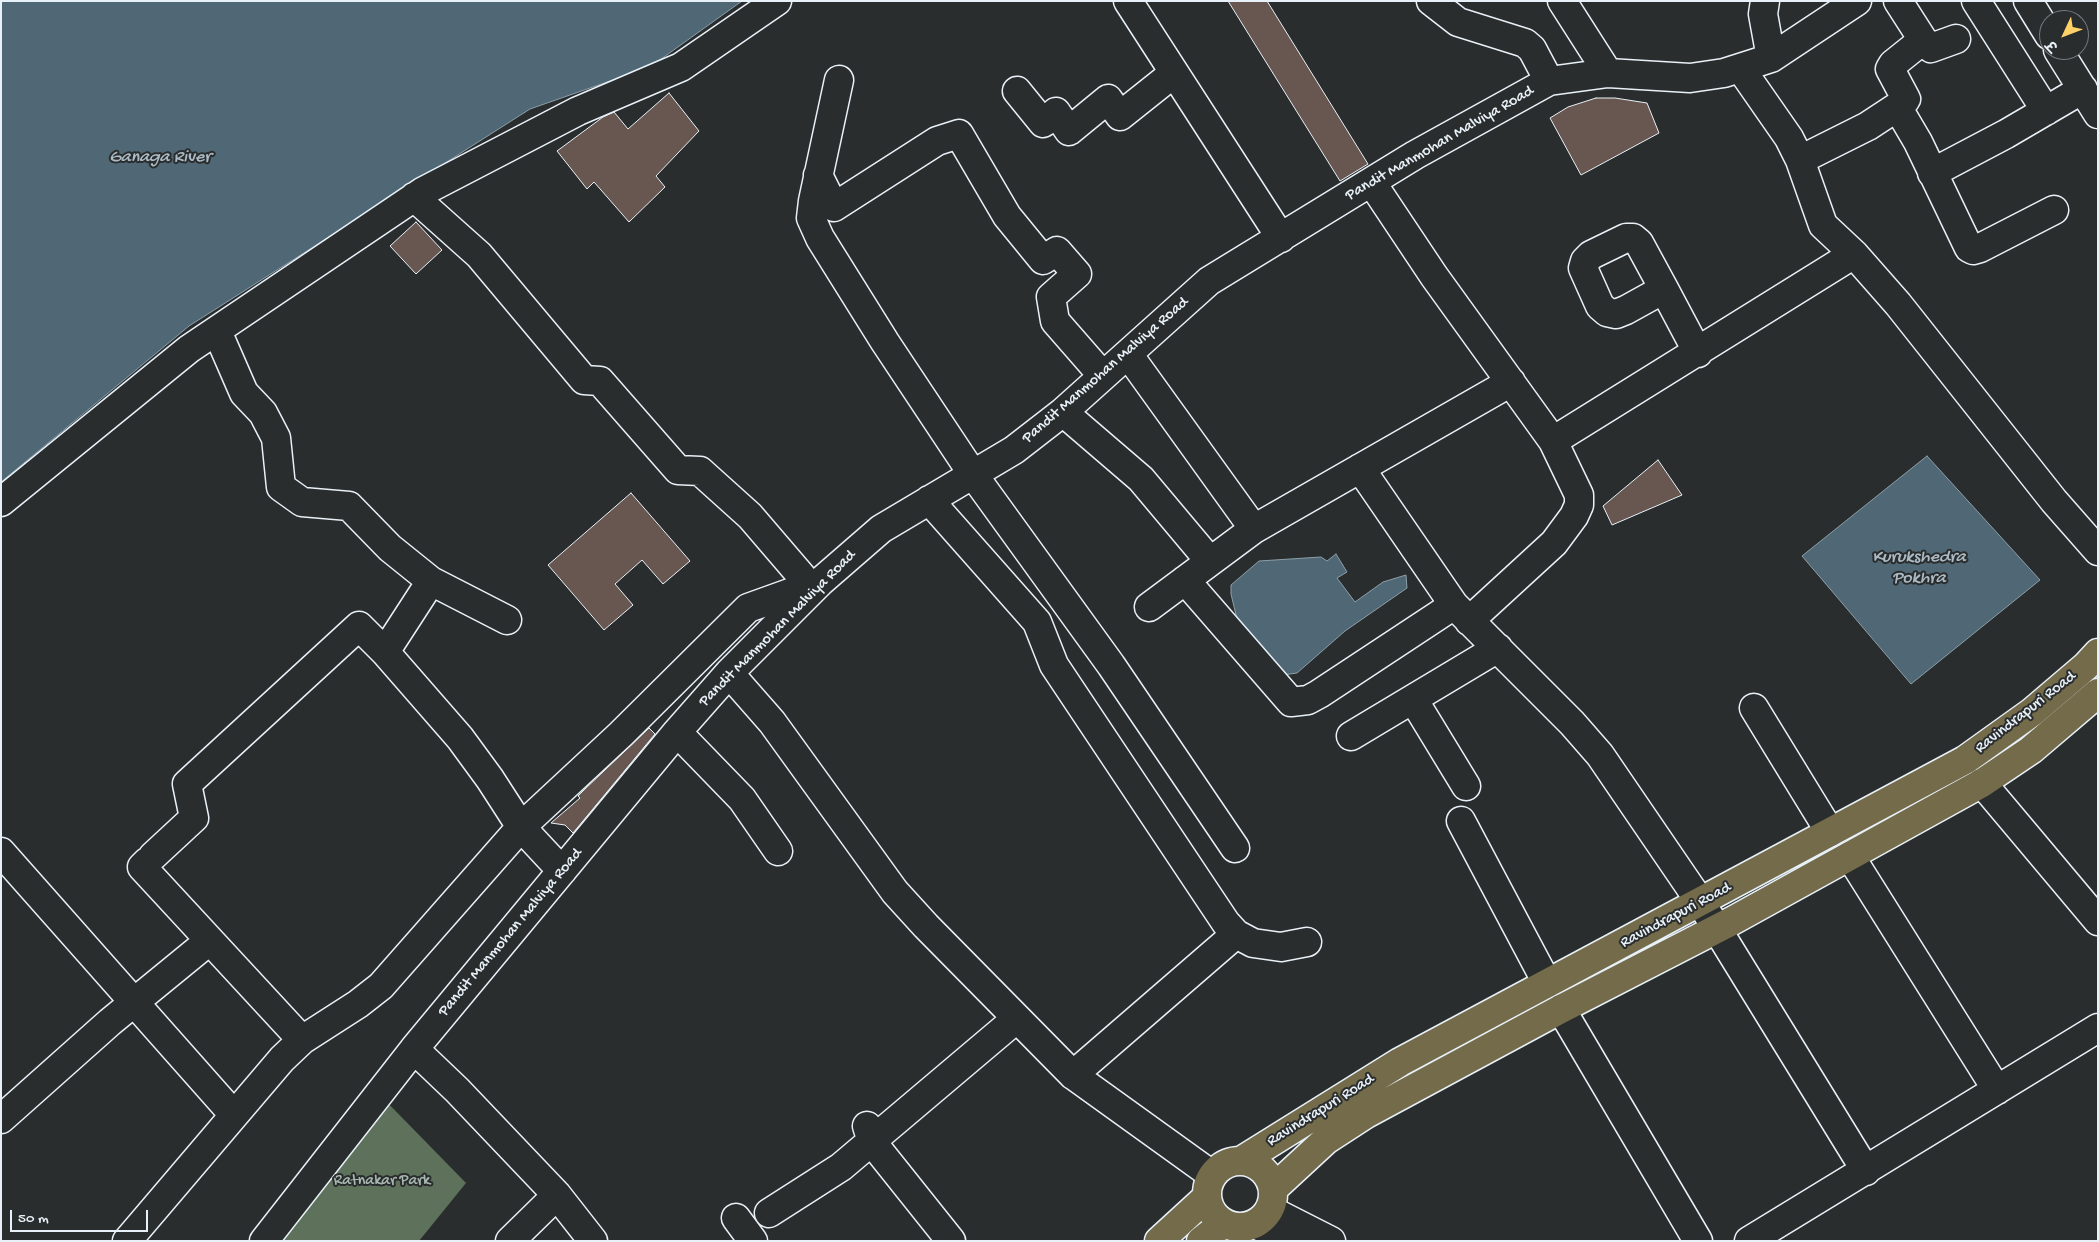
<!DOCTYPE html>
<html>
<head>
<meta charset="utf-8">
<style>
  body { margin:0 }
  #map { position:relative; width:2099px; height:1242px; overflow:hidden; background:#2a2d2e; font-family:"Gochi Hand","Playpen Sans Deva",sans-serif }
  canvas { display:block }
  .frame { position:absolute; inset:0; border:2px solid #e8f1f8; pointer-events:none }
  .north { position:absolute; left:2039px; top:10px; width:50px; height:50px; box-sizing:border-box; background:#2a2d2e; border:1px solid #767b7f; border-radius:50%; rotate:227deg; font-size:14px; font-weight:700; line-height:20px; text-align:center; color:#e8f1f8 }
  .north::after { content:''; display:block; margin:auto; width:18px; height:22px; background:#ffd166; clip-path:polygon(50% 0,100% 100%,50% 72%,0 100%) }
  .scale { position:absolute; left:10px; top:1210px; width:138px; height:22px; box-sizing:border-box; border:2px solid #e8f1f8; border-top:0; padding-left:6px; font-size:15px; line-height:18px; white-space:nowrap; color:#e8f1f8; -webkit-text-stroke:4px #2a2d2e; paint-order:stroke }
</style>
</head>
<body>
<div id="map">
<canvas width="2099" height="1242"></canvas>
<div class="frame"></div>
<div class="north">उ</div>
<div class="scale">50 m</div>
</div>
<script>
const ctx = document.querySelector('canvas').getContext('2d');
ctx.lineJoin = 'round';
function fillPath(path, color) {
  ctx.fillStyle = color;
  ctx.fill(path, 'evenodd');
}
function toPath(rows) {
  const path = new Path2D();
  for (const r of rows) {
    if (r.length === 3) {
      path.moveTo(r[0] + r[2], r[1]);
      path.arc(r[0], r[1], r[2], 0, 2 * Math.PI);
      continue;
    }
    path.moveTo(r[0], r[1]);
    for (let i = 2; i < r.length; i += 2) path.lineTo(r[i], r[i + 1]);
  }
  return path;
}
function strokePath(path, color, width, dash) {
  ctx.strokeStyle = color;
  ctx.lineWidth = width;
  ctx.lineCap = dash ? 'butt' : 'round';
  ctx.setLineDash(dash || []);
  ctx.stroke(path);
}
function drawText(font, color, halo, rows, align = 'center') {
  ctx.font = font + ' "Gochi Hand",sans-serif';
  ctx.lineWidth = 4;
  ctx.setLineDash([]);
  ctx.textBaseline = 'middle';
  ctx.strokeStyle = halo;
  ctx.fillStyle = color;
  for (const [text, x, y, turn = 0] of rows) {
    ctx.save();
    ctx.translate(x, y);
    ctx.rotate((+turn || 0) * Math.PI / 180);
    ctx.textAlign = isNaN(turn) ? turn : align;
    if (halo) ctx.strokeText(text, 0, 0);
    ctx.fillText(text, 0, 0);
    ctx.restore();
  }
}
const green = toPath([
  [378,1093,466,1183,419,1241,257,1241]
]);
const water = toPath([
  [1,1,742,1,650,67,530,109,189,326,1,482,1,1],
  [1927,456,2040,580,1911,684,1802,556,1927,456],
  [1336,554,1347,572,1337,578,1355,602,1383,582,1406,575,1407,588,1345,631,1297,673,1283,675,1237,619,1231,594,1231,585,1259,561,1321,557,1327,561,1336,554]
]);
const building = toPath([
  [1228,1,1267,1,1368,164,1340,181,1228,1],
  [669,93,699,131,656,176,665,187,629,222,594,182,587,189,557,151,603,117,614,112,628,129,669,93],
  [1596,98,1615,98,1647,103,1659,133,1581,175,1550,118,1568,107,1596,98],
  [416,222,442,250,416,274,390,246,416,222],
  [1658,460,1682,495,1612,525,1603,506,1658,460],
  [631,493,690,561,663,584,642,560,615,584,633,605,604,630,548,565,631,493],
  [649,728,655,734,573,833,565,825,551,823,580,798,578,796,583,791,649,728]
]);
const minor = toPath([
  [1128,1,1281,238],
  [1431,1,1458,22,1525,43,1532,49,1549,81],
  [1562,1,1608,73],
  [1765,1,1763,14,1771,58],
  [1898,1,1923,40,1931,48,1956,39],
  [1976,1,2046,111],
  [2028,1,2049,35],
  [2058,50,2098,114],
  [1741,69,1789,138,1800,160,1823,225,1854,254,1898,304,2054,501,2098,551],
  [839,80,813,201,811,218,820,238,885,342,972,473,1111,665,1235,848],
  [1017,91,1043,123,1056,112,1069,131,1108,99,1120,116,1174,73],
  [1898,108,1918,142,1969,248,1973,250,1980,248,2054,210],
  [1800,160,1868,126,1903,103,1906,99,1890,69,1893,64,1923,40],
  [1932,173,2006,134,2083,89],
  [818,175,834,207,937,141,959,134,1007,216,1043,260,1057,251,1077,274,1051,297,1055,321,1103,376],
  [1372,183,1434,276,1553,441,1579,495,1579,505,1574,516,1554,543,1469,621],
  [414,197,479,255,584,380,600,381,678,470,700,471,750,516,810,586],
  [1664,289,1626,310,1616,314,1607,312,1600,306,1583,268,1585,261,1591,255,1626,238,1633,238,1639,243,1664,289,1698,353],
  [217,331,244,393,263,413,276,438,281,487,302,502,349,506,390,548,431,581,385,652,460,738,490,779,521,827,562,871],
  [1128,354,1254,529],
  [1063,412,1141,479,1209,560],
  [1553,441,1854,254],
  [1360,468,1454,605,1572,723,1600,755,1701,903,1866,1171],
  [929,500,1037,622,1054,665,1226,923,1236,934,1253,943,1281,947,1307,942],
  [1,502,189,349,422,192,578,111,681,67,777,1],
  [1185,580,1291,702,1308,700,1319,694,1454,605],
  [431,581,507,620],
  [1149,607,1254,529,1511,382],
  [729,673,772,722,895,892,926,926,1073,1075,1212,1175],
  [1413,699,1466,786],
  [1754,708,1830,832],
  [677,732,742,799,778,851],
  [1351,736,1498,648],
  [1982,783,2098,921],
  [1461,821,1547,983],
  [1,852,234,1115],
  [153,856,194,818,187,784,359,626,385,652],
  [1850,856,1997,1090],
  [147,862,142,867,302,1040],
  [1561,1009,1698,1241],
  [414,1049,457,1090,557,1195,593,1241],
  [1073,1075,1236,934],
  [1,1119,110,1022,209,941],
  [867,1126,872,1142,951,1241],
  [1270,1210,1331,1241],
  [769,1213,841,1167,1016,1019],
  [736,1218,753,1241],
  [1255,1224,1290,1241],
  [127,1241,282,1059,302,1040,358,1004,381,986,521,827,621,734,748,608,812,585],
  [264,1241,414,1049,677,732,729,673,820,582,881,529,1014,450,1063,412,1209,281,1415,155,1549,81,1608,73,1690,78,1724,73,1771,58,1857,1],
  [510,1241,557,1195],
  [1749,1241,2098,1028]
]);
const major = toPath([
  [1240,1194,33],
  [1241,1161,1400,1062,1965,760,2032,712,2086,666,2098,653],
  [1273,1189,1326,1140,1366,1114,1561,1009,1732,921,1982,783,2031,750,2098,693],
  [1159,1241,1207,1197],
  [1201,1241,1224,1223]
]);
const streetNames = [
  ["Pandit Manmohan Malviya Road",1440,144,-30],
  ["Pandit Manmohan Malviya Road",1106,371,-41],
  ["Pandit Manmohan Malviya Road",778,629,-45],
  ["Ravindrapuri Road",2026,713,-38],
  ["Ravindrapuri Road",1676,916,-28],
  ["Pandit Manmohan Malviya Road",511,933,-50],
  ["Ravindrapuri Road",1321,1111,-32]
];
const parkNames = [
  ["Ratnakar Park",382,1182]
];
const waterNames = [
  ["Ganaga River",160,158],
  ["Kurukshedra",1919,558],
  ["Pokhra",1919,579]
];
fillPath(green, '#5d715b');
fillPath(water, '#506875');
strokePath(water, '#8d9fa9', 1);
fillPath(building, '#685750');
strokePath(building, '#e8f1f8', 1);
strokePath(minor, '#e8f1f8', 31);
strokePath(major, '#e8f1f8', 31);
strokePath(minor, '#2a2d2e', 28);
strokePath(major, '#746b4b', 28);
drawText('16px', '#e8f1f8', '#2a2d2e', streetNames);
drawText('16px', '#a9b7b1', '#2a2d2e', parkNames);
drawText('italic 18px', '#abbac4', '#2a2d2e', waterNames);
</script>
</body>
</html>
